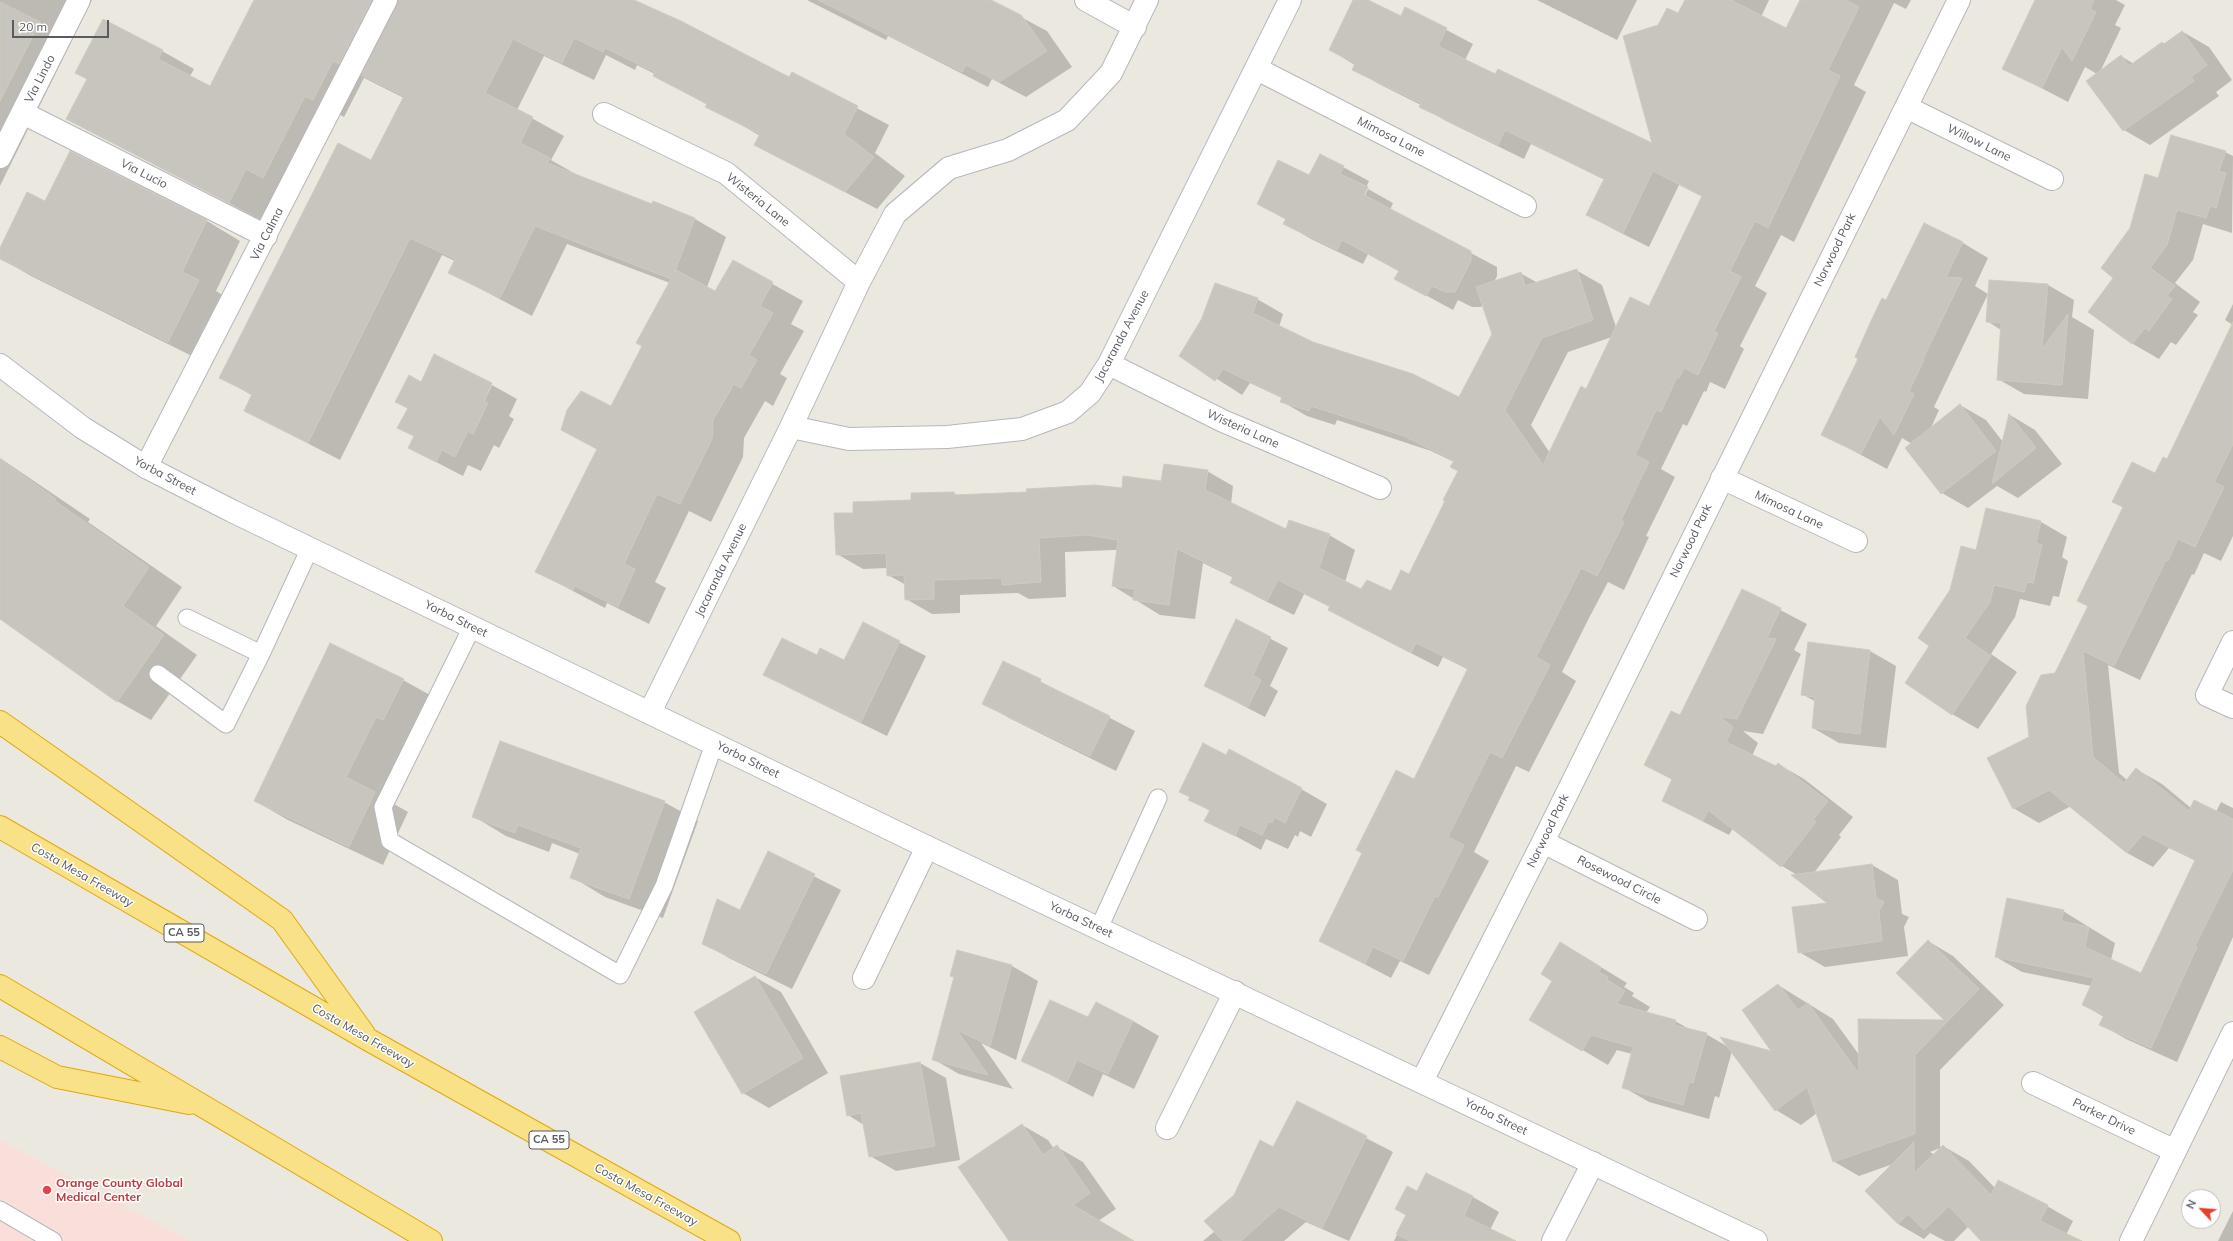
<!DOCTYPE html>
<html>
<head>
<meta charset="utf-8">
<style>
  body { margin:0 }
  #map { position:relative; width:2233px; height:1241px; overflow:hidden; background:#ebe9df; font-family:Mulish,sans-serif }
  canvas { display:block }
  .north { position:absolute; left:2181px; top:1189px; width:40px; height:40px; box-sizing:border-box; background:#fff; border:1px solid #bcbdbf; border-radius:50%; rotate:296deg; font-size:11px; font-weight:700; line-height:16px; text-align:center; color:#585b60 }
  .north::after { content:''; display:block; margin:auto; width:14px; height:18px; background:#e3422c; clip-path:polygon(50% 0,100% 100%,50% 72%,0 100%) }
  .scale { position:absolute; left:12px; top:20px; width:97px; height:18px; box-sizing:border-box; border:2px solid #585b60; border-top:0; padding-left:5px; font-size:12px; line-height:14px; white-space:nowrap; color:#585b60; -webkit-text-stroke:3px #fff; paint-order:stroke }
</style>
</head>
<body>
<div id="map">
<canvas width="2233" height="1241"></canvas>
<div class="north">N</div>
<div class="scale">20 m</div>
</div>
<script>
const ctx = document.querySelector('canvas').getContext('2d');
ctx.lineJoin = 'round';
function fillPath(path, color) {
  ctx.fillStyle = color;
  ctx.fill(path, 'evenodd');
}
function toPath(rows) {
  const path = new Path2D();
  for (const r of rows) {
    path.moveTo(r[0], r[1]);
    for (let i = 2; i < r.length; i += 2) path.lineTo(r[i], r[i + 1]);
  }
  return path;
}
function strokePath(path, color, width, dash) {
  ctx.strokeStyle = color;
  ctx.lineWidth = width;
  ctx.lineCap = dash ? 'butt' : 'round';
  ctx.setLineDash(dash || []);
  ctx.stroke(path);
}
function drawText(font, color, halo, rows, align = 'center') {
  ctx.font = font + ' Mulish,sans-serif';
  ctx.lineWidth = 3;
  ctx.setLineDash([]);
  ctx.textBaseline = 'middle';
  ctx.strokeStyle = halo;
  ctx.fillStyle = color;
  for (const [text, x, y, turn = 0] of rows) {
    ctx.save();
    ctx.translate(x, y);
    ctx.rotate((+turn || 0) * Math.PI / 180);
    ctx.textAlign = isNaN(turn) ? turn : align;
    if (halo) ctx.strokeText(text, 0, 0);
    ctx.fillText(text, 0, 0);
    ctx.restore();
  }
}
const medical = toPath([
  [0,1140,190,1241,0,1241]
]);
const shadow = toPath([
  [0,0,92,0,0,186],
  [256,0,634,0,790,78,792,74,889,125,875,153,905,176,877,209,756,145,760,136,655,74,637,65,635,70,606,55,594,80,544,56,517,110,564,136,551,160,579,176,653,205,654,202,695,219,726,237,707,287,716,292,733,262,803,301,791,324,804,331,780,374,787,378,773,406,765,401,744,438,743,457,711,522,689,511,655,582,666,588,649,624,607,603,605,608,537,572,598,450,562,430,611,408,643,346,670,283,567,244,532,316,450,273,455,261,442,255,340,460,245,411,253,396,220,377,372,161,404,98,364,78,344,117,337,113,294,195,277,187,261,220,67,119,88,79,162,51,194,69,190,76,210,87],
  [807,0,989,0,1047,31,1072,67,1026,97,992,79,988,87,888,36,886,40],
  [1354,0,1366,0,1401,17,1405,8,1473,44,1465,60,1654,145,1659,26,1679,15,1694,0,1769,0,1761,17,1774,52,1801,0,1911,0,1906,9,1894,3,1854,85,1866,92,1794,242,1781,235,1755,286,1767,293,1740,346,1744,349,1725,389,1710,382,1706,392,1704,391,1687,426,1683,424,1661,469,1675,477,1646,536,1649,537,1624,590,1608,582,1589,618,1562,672,1576,681,1529,772,1516,766,1474,852,1489,861,1429,975,1400,961,1391,978,1320,941,1415,780,1469,670,1443,657,1438,667,1356,625,1330,610,1330,607,1304,594,1294,615,1257,597,1231,582,1234,578,1203,563,1195,619,1160,615,1113,586,1118,550,1113,550,1065,552,1066,597,1029,599,1018,593,960,595,960,613,932,614,906,599,906,585,888,575,888,568,863,569,837,554,854,514,954,493,959,496,1123,489,1207,471,1233,486,1231,504,1287,531,1329,535,1355,550,1345,582,1361,590,1391,593,1410,575,1459,471,1454,462,1431,451,1337,420,1335,425,1307,416,1281,401,1282,398,1250,383,1242,395,1180,355,1257,299,1283,314,1279,327,1313,343,1459,398,1493,334,1483,304,1481,307,1472,307,1458,300,1453,310,1396,279,1400,271,1368,254,1363,264,1311,239,1285,224,1287,220,1258,204,1310,176,1343,167,1369,181,1361,199,1363,200,1368,189,1393,203,1390,210,1497,267,1497,276,1494,282,1520,273,1538,283,1576,270,1602,285,1616,327,1649,307,1703,197,1679,185,1649,247,1613,229,1587,214,1605,180,1531,144,1524,159,1446,121,1421,105,1379,84,1353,69,1355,65,1330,50],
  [1612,337,1586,390,1550,453,1531,425,1568,352],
  [1537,0,1637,0,1617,40],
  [2037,0,2116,0,2125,5,2115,25,2121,28,2100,72,2121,56,2134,64,2183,32,2209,47,2232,80,2216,92,2219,96,2150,145,2124,130,2097,74,2085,67,2068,102,2003,68],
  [70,152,207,221,240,241,216,291,232,301,202,361,31,276,0,258,0,250,45,202],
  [2225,152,2233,156,2232,233,2203,224,2193,260,2175,283,2200,302,2193,312,2198,315,2176,345,2171,342,2159,359,2133,344,2090,312,2114,277,2131,228,2159,179],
  [1963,243,1988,258,1975,286,1988,294,1934,407,1939,410,1930,430,1960,405,1986,420,2003,442,2010,415,2035,430,2062,464,2018,498,1997,486,1968,508,1942,493,1912,444,1902,438,1887,469,1822,434,1887,301],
  [2048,285,2074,300,2072,317,2094,330,2088,399,2024,394,1998,379,2001,330,1987,321],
  [2233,304,2233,325,2225,320],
  [2233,325,2233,536,2221,561,2204,553,2194,575,2192,574,2140,680,2108,665,2119,773,2127,780,2136,769,2162,784,2191,808,2216,812,2221,802,2233,808,2233,937,2177,1062,2126,1039,2100,1024,2104,1017,2083,1005,2091,986,2022,972,1996,957,2063,911,2115,943,2111,960,2142,974,2196,861,2169,848,2153,867,2127,853,2071,806,2039,823,2013,808,2030,738,2056,674,2089,606,2124,508,2114,502,2155,475,2167,460],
  [421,383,482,406,492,385,517,399,509,416,514,419,499,448,494,445,481,471,468,465,463,476,409,448,415,437,399,427,408,409,397,402],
  [0,458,90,519,88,522,182,587,156,626,197,655,151,720,117,701,0,618],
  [1987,509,2041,522,2067,537,2062,557,2068,561,2059,597,2053,596,2050,606,2020,599,2015,617,1991,654,2017,672,1978,729,1952,714,1931,646,1976,551],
  [1742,590,1807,624,1794,650,1801,654,1763,734,1743,731,1758,743,1752,756,1776,767,1778,764,1804,779,1853,817,1839,835,1841,837,1814,873,1872,865,1898,880,1902,914,1909,917,1904,927,1908,956,1825,967,1799,952,1829,903,1797,875,1782,866,1733,828,1729,835,1663,801,1673,780,1646,765,1680,717],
  [1237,621,1288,648,1270,686,1278,691,1265,717,1205,686],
  [863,624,926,656,887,736,791,689,765,674,817,656,845,661],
  [1870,651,1896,666,1886,748,1839,743,1813,728,1816,702,1802,694],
  [1003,662,1135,731,1116,771,1009,718,983,703],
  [403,680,437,699,380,796,408,812,383,865,288,820,255,801],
  [1227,756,1301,789,1327,804,1311,837,1300,831,1298,837,1295,835,1288,849,1266,839,1261,850,1206,820,1210,811,1190,799],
  [664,802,698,821,663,918,605,897,572,877,580,854,552,843,549,852,506,836,473,816],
  [768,853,841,890,792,989,729,958,703,943,740,911],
  [1928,941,1953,956,2004,1005,1940,1070,1940,1148,1930,1152,1935,1155,1943,1146,1969,1161,1995,1188,2047,1206,2073,1221,2066,1235,2077,1241,1980,1241,1981,1239,1969,1226,1954,1241,1945,1241,1930,1233,1924,1239,1898,1224,1867,1191,1893,1164,1859,1176,1833,1161,1817,1113,1801,1125,1776,1110,1732,1051,1719,1098,1715,1096,1709,1119,1649,1102,1623,1087,1632,1054,1617,1050,1608,1065,1530,1019,1586,958,1627,983,1624,987,1634,993,1632,996,1650,1007,1646,1013,1675,1021,1691,1030,1706,1034,1730,1048,1774,1053,1778,985,1833,1019,1860,1056,1947,1021],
  [1012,966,1038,981,1016,1060,981,1043,1013,1089,959,1074,933,1059,955,977],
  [755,977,781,992,828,1073,769,1108,743,1093],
  [1089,1019,1133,1021,1159,1036,1134,1089,1103,1074,1093,1097,1022,1060],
  [920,1063,946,1078,960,1160,896,1171,870,1156,864,1125,848,1115],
  [1298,1103,1393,1152,1349,1241,1306,1222,1284,1241,1203,1241,1215,1231,1235,1195,1274,1148],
  [1022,1125,1048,1140,1054,1149,1057,1147,1083,1162,1116,1209,1098,1221,1132,1241,1010,1241],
  [1417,1192,1473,1197,1499,1212,1490,1230,1510,1241,1394,1241],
  [2233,1211,2233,1241,2218,1241]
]);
const building = toPath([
  [254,0,372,0,339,64,333,61,313,100,305,96,263,178,246,169,229,203,66,119,87,79,75,73,103,19,163,50,158,59,210,86,254,0],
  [398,0,634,0,681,21,789,77,792,72,858,106,844,134,874,157,845,192,754,145,760,134,705,107,707,104,653,76,655,72,605,48,603,52,574,38,562,63,513,39,485,93,533,117,520,143,550,158,547,163,652,204,653,201,695,218,674,274,676,270,715,291,733,260,773,282,760,306,773,313,749,355,757,360,741,388,734,384,713,420,712,439,680,504,657,494,624,564,635,569,618,607,575,586,573,590,535,572,597,449,561,430,567,410,581,391,611,406,642,346,636,343,671,279,535,226,500,298,448,273,455,259,410,238,308,443,244,411,252,394,219,378,338,143,371,160,404,96,361,75,398,0],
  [818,0,991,0,1021,15,1047,51,999,82,966,65,962,72,818,0],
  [1353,0,1368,0,1401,16,1405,7,1447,28,1438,46,1495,74,1498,69,1652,143,1623,36,1658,25,1667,8,1678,13,1685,0,1731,0,1786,28,1800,0,1845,0,1859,7,1828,70,1840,76,1768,228,1755,221,1730,271,1741,277,1714,331,1718,333,1698,375,1684,368,1679,378,1677,377,1661,412,1656,410,1635,455,1649,462,1621,520,1624,522,1597,576,1581,568,1536,657,1550,665,1502,758,1490,752,1448,837,1464,845,1438,897,1435,896,1403,961,1373,947,1365,964,1319,941,1362,853,1356,850,1396,770,1414,779,1468,668,1416,643,1411,653,1328,610,1330,606,1278,580,1267,601,1230,583,1233,576,1177,549,1169,605,1133,600,1135,589,1112,586,1118,540,1087,535,1039,538,1041,582,1002,585,1002,578,934,580,934,599,905,600,904,575,887,576,886,553,836,555,834,513,853,513,853,502,911,500,911,493,954,492,954,495,1027,492,1026,489,1095,485,1122,488,1123,476,1161,481,1164,464,1208,470,1205,490,1286,529,1289,520,1330,534,1319,568,1361,589,1367,580,1391,591,1401,570,1409,574,1445,501,1443,500,1458,471,1450,467,1454,461,1404,436,1311,406,1309,411,1280,402,1282,397,1223,369,1215,381,1179,356,1201,320,1215,283,1258,298,1253,313,1313,342,1413,374,1459,397,1492,334,1476,287,1521,272,1525,286,1577,269,1593,320,1542,338,1505,410,1543,465,1581,386,1586,389,1630,297,1649,306,1702,196,1653,171,1623,233,1586,215,1604,179,1505,130,1498,145,1419,107,1421,103,1352,70,1355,63,1329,50,1353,0],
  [2035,0,2094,0,2090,9,2096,12,2072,61,2062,47,2042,88,2002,69,2035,0],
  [0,2,40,22,0,101,0,2],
  [2182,31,2207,65,2191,77,2194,81,2123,131,2086,81,2121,55,2129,66,2162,42,2164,44,2182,31],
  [2171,135,2226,151,2219,171,2226,173,2216,208,2210,206,2206,218,2177,210,2167,245,2150,268,2175,286,2167,296,2172,299,2149,331,2145,328,2132,344,2088,312,2113,278,2101,268,2130,228,2145,174,2158,178,2171,135],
  [70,151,207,220,182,272,199,280,168,342,0,259,0,248,27,192,45,201,70,151],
  [1320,154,1344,166,1340,174,1368,187,1364,195,1471,251,1471,261,1455,292,1445,292,1432,286,1426,296,1394,279,1399,271,1342,240,1337,250,1283,224,1286,219,1257,204,1278,160,1309,175,1320,154],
  [1924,223,1963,242,1946,277,1962,278,1923,359,1924,360,1909,391,1914,394,1894,435,1880,417,1861,454,1821,435,1858,359,1855,357,1870,323,1882,298,1886,300,1924,223],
  [1989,280,2048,284,2042,349,2068,314,2062,385,1997,380,2001,323,1986,322,1989,280],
  [2233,322,2233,444,2214,482,2224,487,2195,547,2178,539,2168,561,2166,560,2114,666,2083,651,2093,757,2124,783,2136,768,2189,811,2194,800,2233,819,2233,870,2195,946,2197,947,2151,1048,2099,1025,2104,1015,2082,1005,2094,978,1995,957,2007,898,2064,910,2061,921,2089,927,2085,947,2141,973,2195,860,2143,834,2127,853,2049,790,2013,809,1987,758,2029,737,2026,706,2041,675,2055,673,2088,606,2077,601,2123,507,2112,502,2132,462,2155,473,2163,457,2167,459,2233,322],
  [434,354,492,383,484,401,488,403,473,434,468,431,455,457,442,450,436,462,408,448,414,436,397,428,408,408,395,402,409,375,421,382,434,354],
  [1960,404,1996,451,1941,494,1905,448,1960,404],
  [2009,414,2036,448,1992,484,2009,414],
  [0,459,56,499,55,501,149,567,123,606,164,635,117,702,0,619,0,459],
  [1986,508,2041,521,2036,543,2042,545,2033,583,2027,582,2024,592,1994,585,1990,602,1965,638,1991,656,1952,715,1905,683,1929,646,1918,638,1950,590,1961,546,1976,550,1986,508],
  [1742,589,1781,608,1767,638,1776,639,1737,719,1720,717,1733,727,1726,742,1776,766,1778,763,1828,801,1813,820,1816,822,1781,867,1708,810,1703,821,1662,801,1672,779,1644,765,1671,711,1680,715,1742,589],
  [1236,619,1271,637,1253,675,1261,680,1248,707,1204,686,1236,619],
  [863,622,900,641,861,722,763,675,782,638,817,655,820,648,844,660,863,622],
  [1808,642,1870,650,1860,734,1812,728,1815,697,1801,695,1808,642],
  [330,643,404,679,383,720,376,717,346,777,375,792,349,847,254,801,330,643],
  [1003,661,1041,679,1040,682,1110,716,1090,756,982,704,1003,661],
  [500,741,665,801,629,899,570,878,581,848,518,825,515,833,472,817,500,741],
  [1203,743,1226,755,1229,749,1302,788,1285,823,1274,817,1272,823,1269,821,1262,835,1240,825,1235,836,1204,821,1210,810,1188,800,1190,797,1179,792,1203,743],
  [768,851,815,874,766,974,702,944,717,899,740,910,768,851],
  [1872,864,1876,898,1884,902,1879,911,1882,941,1798,953,1792,907,1827,903,1791,875,1872,864],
  [1928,940,1979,989,1915,1055,1915,1134,1833,1162,1807,1087,1775,1111,1720,1037,1771,1051,1742,1010,1778,984,1798,1010,1808,1003,1859,1074,1858,1019,1944,1020,1896,973,1928,940],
  [1560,942,1601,967,1599,972,1608,977,1607,980,1625,991,1617,1004,1676,1020,1674,1025,1707,1033,1693,1083,1689,1082,1683,1105,1622,1088,1633,1047,1591,1035,1582,1051,1529,1020,1552,981,1541,974,1560,942],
  [957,950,1012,965,990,1046,957,1030,988,1075,932,1060,954,977,950,976,957,950],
  [755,976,803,1058,742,1094,694,1012,755,976],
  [1050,1000,1088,1017,1096,1002,1133,1021,1108,1074,1077,1060,1067,1082,1021,1061,1050,1000],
  [920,1062,935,1146,869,1157,861,1113,847,1116,840,1076,920,1062],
  [1297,1101,1367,1136,1322,1228,1279,1207,1241,1241,1223,1241,1204,1221,1234,1195,1260,1140,1273,1147,1297,1101],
  [1022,1124,1043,1155,1057,1145,1090,1193,1073,1205,1134,1241,1009,1241,958,1167,1022,1124],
  [1914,1142,1914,1173,1943,1145,1991,1195,1998,1180,2048,1205,2040,1221,2082,1241,1981,1241,1949,1206,1924,1230,1908,1214,1898,1224,1865,1191,1914,1142],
  [1426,1173,1473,1196,1464,1216,1516,1241,1410,1241,1396,1234,1406,1215,1395,1209,1407,1186,1417,1191,1426,1173]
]);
const lane = toPath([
  [187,618,261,654,310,548],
  [472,627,383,807,390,841,620,975,664,886,714,744],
  [158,674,226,724,261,654],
  [1099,928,1158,798],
  [0,1210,53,1241]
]);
const street = toPath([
  [1086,0,1135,27],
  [1257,69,1525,206],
  [1906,107,2052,179],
  [23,113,266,236],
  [604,114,726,173,859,282],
  [0,157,79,0],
  [1109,364,1223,421,1380,488],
  [791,427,849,439,947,437,1022,429,1068,412,1090,393,1109,364,1290,0],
  [146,467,386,0],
  [1722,478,1856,541],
  [2233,642,2207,695,2233,707],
  [650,712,791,427,859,282,895,214,949,168,1008,150,1067,120,1111,73,1147,0],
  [1543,842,1696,919],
  [864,978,927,847],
  [1422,1081,1543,842,1959,0],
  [2033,1083,2175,1151],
  [1167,1128,1235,992],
  [1553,1241,1593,1163],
  [2131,1241,2233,1033]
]);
const secondary = toPath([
  [0,365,83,428,146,467,232,511,927,847,1756,1241]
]);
const highway = toPath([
  [0,722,282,920,364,1034],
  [0,827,369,1040,729,1241],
  [0,986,431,1241],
  [0,1047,57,1077,189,1103]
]);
const markers = [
  [47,1190,5,"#e0444e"]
];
const shields = [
  [184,933,40],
  [549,1140,40]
];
const shieldNames = [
  ["CA 55",184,933],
  ["CA 55",549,1140]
];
const streetNames = [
  ["Via Lindo",40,79,-63],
  ["Mimosa Lane",1391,137,27],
  ["Willow Lane",1979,143,26],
  ["Via Lucio",144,174,27],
  ["Wisteria Lane",758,200,39],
  ["Via Calma",267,234,-63],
  ["Norwood Park",1835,250,-64],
  ["Jacaranda Avenue",1122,336,-62],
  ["Wisteria Lane",1243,429,24],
  ["Yorba Street",165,476,28],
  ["Mimosa Lane",1789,510,25],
  ["Norwood Park",1691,541,-64],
  ["Jacaranda Avenue",721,570,-64],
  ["Yorba Street",456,619,26],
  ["Yorba Street",748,760,26],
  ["Norwood Park",1548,831,-64],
  ["Costa Mesa Freeway",82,875,30],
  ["Rosewood Circle",1619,880,27],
  ["Yorba Street",1081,920,25],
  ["Costa Mesa Freeway",363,1036,30],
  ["Yorba Street",1496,1117,26],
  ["Parker Drive",2104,1117,26],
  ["Costa Mesa Freeway",646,1195,29]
];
const healthNames = [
  ["Orange County Global",56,1183],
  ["Medical Center",56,1197]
];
fillPath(medical, '#f9ded9');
fillPath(shadow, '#0003');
fillPath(building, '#c8c5be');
strokePath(building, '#cfcabe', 1);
strokePath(lane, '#b5b7bc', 19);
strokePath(street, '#b5b7bc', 24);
strokePath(secondary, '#b5b8be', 24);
strokePath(highway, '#e3a706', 24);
strokePath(lane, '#fff', 17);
strokePath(street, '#fff', 22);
strokePath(secondary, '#fff', 22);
strokePath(highway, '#f9e187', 22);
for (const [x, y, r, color] of markers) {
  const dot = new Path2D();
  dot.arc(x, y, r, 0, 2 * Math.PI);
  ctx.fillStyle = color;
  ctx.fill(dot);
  strokePath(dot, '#fff', 1.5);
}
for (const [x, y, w] of shields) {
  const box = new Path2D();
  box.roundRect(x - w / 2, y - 9, w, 18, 3);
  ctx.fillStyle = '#fff';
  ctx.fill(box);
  strokePath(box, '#585b60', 1);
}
drawText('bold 11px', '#585b60', null, shieldNames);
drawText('12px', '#585b60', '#fff', streetNames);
drawText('bold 12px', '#be3a42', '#fff', healthNames, 'left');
</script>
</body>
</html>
